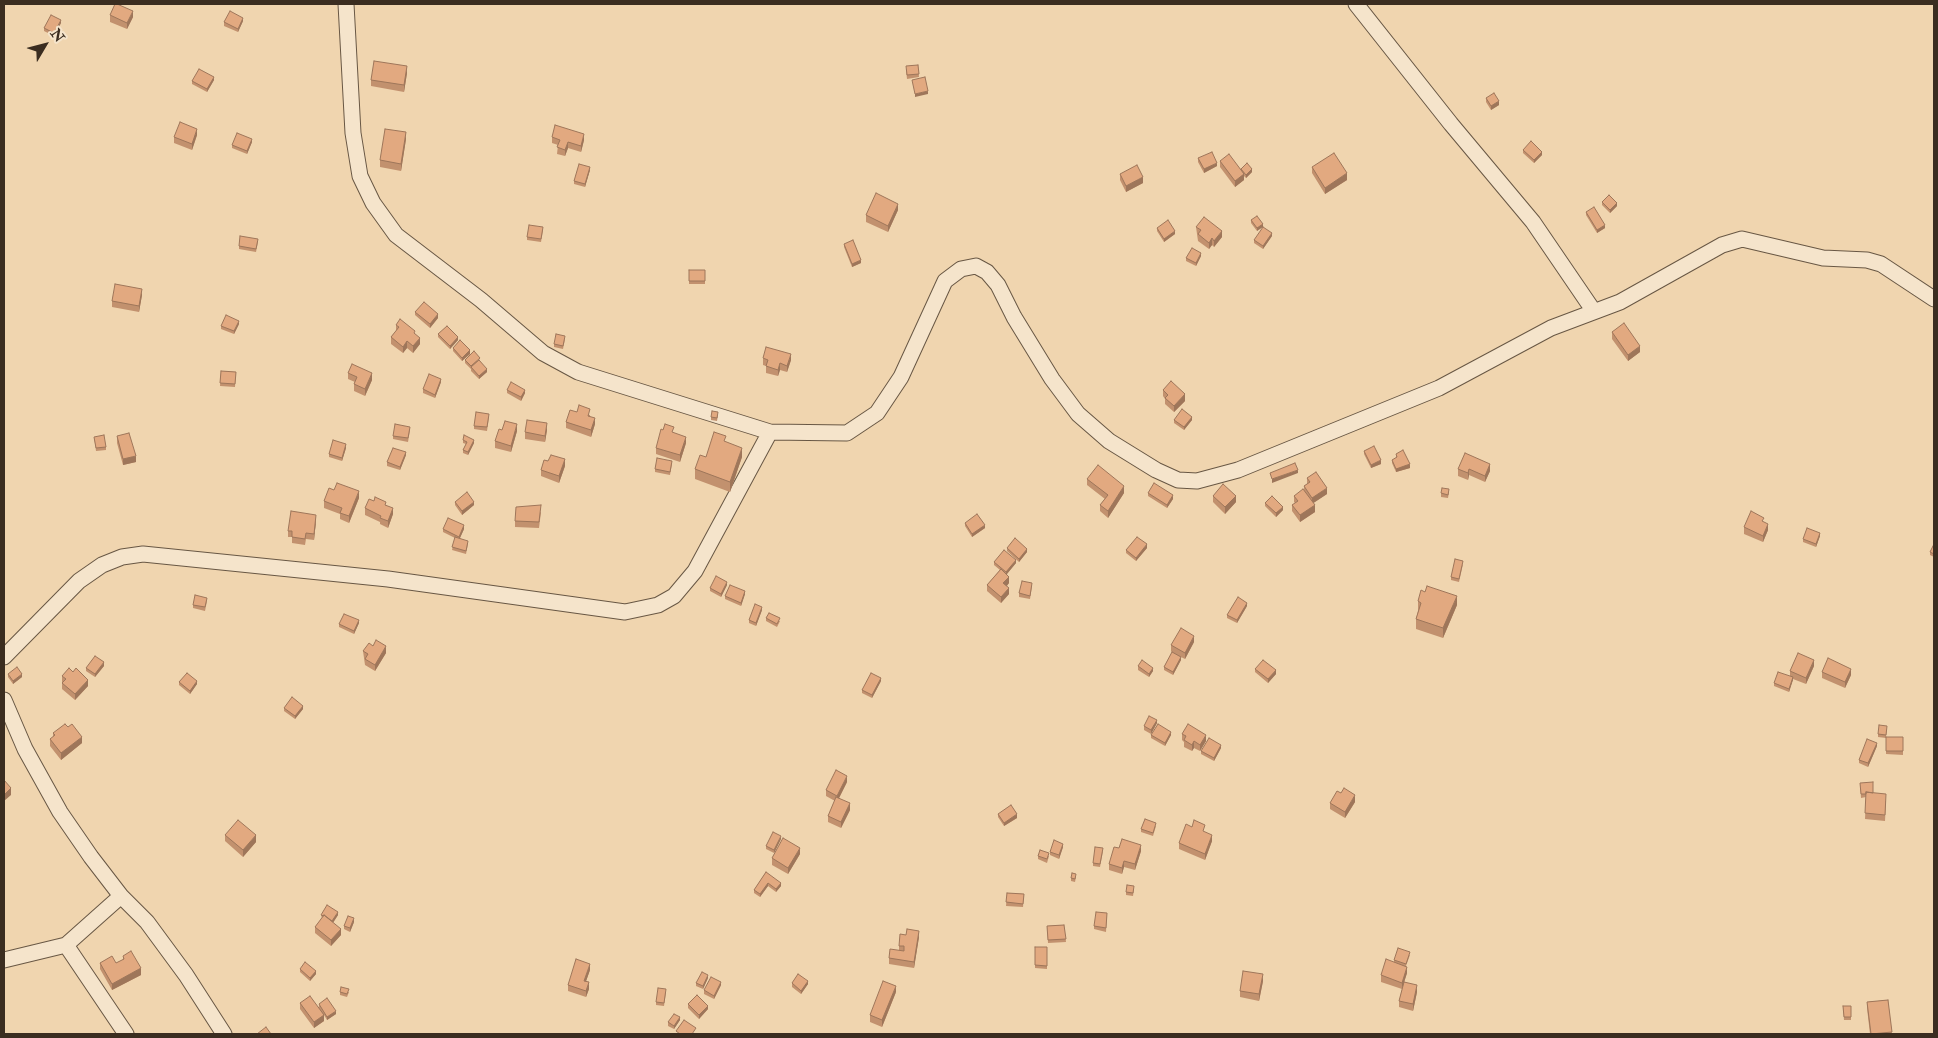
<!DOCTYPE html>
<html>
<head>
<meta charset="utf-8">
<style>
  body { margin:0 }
  #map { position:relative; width:1938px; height:1038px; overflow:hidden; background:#f0d5af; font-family:"IM FELL Double Pica",serif }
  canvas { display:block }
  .frame { position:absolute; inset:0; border:5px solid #3b2d20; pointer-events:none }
  .north { position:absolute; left:20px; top:20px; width:50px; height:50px; -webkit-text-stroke:4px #f5e4cb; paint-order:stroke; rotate:53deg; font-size:14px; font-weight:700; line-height:20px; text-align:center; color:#3b2d20 }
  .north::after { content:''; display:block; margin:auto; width:18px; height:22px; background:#3b2d20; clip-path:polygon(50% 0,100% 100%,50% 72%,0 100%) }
</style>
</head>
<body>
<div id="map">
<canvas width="1938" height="1038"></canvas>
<div class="frame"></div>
<div class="north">N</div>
</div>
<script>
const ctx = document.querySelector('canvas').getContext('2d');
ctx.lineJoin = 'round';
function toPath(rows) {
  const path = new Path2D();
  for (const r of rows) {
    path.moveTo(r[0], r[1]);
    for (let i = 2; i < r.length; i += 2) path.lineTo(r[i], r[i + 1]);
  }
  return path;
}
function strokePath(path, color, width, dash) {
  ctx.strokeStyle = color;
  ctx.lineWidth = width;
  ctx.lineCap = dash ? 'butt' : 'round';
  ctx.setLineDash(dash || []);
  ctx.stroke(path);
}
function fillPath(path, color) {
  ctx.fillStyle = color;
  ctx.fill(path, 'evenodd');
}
const minor = toPath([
  [346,4,353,133,360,176,373,203,396,235,481,300,543,353,578,372,770,432,847,433,877,413,901,377,945,281,961,269,976,266,987,272,998,285,1014,317,1052,379,1078,414,1109,441,1156,470,1178,480,1197,481,1238,470,1439,388,1551,328,1620,302,1722,245,1742,239,1823,258,1867,260,1881,264,1934,299],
  [1356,4,1451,124,1533,222,1593,310],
  [4,657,79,581,102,565,122,557,143,554,388,579,625,612,658,605,674,596,695,571,770,432],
  [4,700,25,749,60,812,91,857,121,896,147,922,186,975,224,1034],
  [66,945,126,1034],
  [4,960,66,945,121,896]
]);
const wall = toPath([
  [110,15,133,17,127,29,110,22],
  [243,21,238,32,224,26,224,22],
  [61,23,54,36,44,31,44,28],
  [918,65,919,77,907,79,906,69],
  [407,73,404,92,371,86,371,80],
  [214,80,207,92,192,84,192,81],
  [1486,98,1499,105,1491,110,1486,102],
  [197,135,192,150,174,143,174,137],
  [552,137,584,140,581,152,568,148,565,156,557,154,558,145,552,143],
  [406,139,401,171,380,167,380,160],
  [252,142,247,154,232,148,232,145],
  [1523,150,1542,155,1534,163,1523,153],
  [1198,158,1217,166,1204,173,1198,162],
  [1220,161,1241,169,1252,172,1246,178,1244,176,1244,180,1235,187,1220,167],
  [1312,167,1347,180,1325,194,1312,173],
  [590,170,585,187,574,184,574,181],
  [1120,174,1143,183,1126,192,1120,180],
  [1602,202,1617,206,1610,213,1602,205],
  [898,210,888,232,866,222,866,215],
  [1586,212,1605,228,1597,233,1586,215],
  [1251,220,1263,224,1257,231,1251,223],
  [1196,227,1222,237,1214,247,1212,245,1209,249,1198,241],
  [1157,228,1175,234,1164,242,1157,231],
  [543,230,541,242,527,240,527,237],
  [1272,236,1263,249,1254,243,1254,240],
  [258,242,256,252,239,249,239,246],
  [844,244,861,263,852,267,844,247],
  [1201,256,1196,266,1186,261,1186,258],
  [689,270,705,270,705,284,689,284],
  [142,295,139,312,112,307,112,301],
  [415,312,438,318,430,328,415,315],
  [239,324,234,334,221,329,221,326],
  [396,325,415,334,420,344,413,353,407,348,403,353,391,344,391,337,396,331],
  [1612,332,1640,352,1628,361,1612,339],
  [438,334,458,340,450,349,438,337],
  [565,339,563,349,554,347,554,344],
  [453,348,470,354,462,361,453,351],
  [763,358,791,360,787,372,780,370,778,376,766,373,766,366,763,365],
  [465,360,480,361,487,372,479,379,471,371,471,369,465,363],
  [221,371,236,372,235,387,220,386],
  [348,373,372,380,365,396,354,391,354,384,355,382,348,379],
  [441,382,435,398,423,393,423,389],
  [507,390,525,393,521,401,507,393],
  [1163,390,1185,401,1174,412,1165,404,1165,399,1163,396],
  [577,412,590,415,590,416,595,424,591,437,566,428,566,422],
  [718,415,717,421,711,420,711,417],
  [489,417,487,431,474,429,474,426],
  [1174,420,1192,420,1184,430,1174,423],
  [410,430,408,442,393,439,393,436],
  [502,430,517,431,511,452,495,448,495,441],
  [547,430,545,442,525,439,525,432],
  [117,436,136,462,123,465,117,443],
  [94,437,106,447,106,450,96,451],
  [463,440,474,443,468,455,463,453,463,450,466,444,463,443],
  [726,442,742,457,730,492,695,479,695,469,706,457],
  [686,443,680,462,656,454,656,448],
  [346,448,342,461,329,457,329,454],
  [1364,451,1381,464,1371,468,1364,454],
  [1396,454,1410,468,1396,472,1392,463,1392,460,1396,458],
  [406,455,400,470,387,466,387,462],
  [672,464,670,475,655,472,655,469],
  [1490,464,1490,471,1485,482,1469,475,1468,480,1458,476,1458,469],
  [565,466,559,483,541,476,541,470],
  [1307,478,1327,494,1313,503,1315,512,1300,522,1292,511,1292,505,1295,503,1294,502,1294,496,1304,491,1304,486,1307,484],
  [1087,479,1124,493,1108,518,1100,511,1100,505,1105,499,1087,485],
  [334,490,359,498,349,523,340,519,340,514,324,508,324,501],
  [1449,492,1448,498,1441,497,1441,493],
  [1148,493,1173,499,1167,508,1148,496],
  [1213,496,1236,502,1225,514,1213,502],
  [455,502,474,505,462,515,455,505],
  [1265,503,1283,510,1276,517,1265,506],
  [386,505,393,514,388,528,380,524,380,522,365,515,365,508],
  [541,512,539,528,515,527,515,521],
  [316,521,314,540,306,539,305,545,292,543,292,537,288,537,288,531],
  [1764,522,1768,530,1763,542,1744,534,1744,527],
  [965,523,985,528,972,537,965,526],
  [443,529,464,529,460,538,468,544,466,554,452,550,455,538,443,532],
  [1820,536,1816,547,1803,542,1803,539],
  [1934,544,1934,557,1930,555,1930,552],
  [1007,548,1027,552,1019,562,1007,551],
  [1147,548,1136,561,1126,553,1126,550],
  [994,562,1016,563,1007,574,1009,583,1007,586,1009,594,1001,603,987,591,987,585,1000,570,994,565],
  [1463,564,1459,582,1451,580,1451,577],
  [727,585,721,597,710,591,710,588],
  [1032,586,1030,599,1019,597,1019,593],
  [745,594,741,606,725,599,725,596],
  [207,601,205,611,193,608,193,605],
  [1418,601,1457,605,1443,638,1416,629,1416,619,1418,611],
  [1247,606,1237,623,1227,618,1227,615],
  [762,610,756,626,749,623,749,620],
  [766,618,780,621,777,627,766,621],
  [359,623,354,634,339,627,339,624],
  [1194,642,1185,659,1181,657,1181,660,1173,675,1164,670,1164,667,1172,652,1171,651,1171,645],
  [363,651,386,653,375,671,365,665],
  [104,666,95,677,86,671,86,668],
  [1138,666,1153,671,1149,677,1138,670],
  [1814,666,1806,684,1793,679,1789,692,1774,686,1774,683,1790,676,1790,671],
  [1255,669,1276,674,1268,683,1255,672],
  [1822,672,1851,675,1845,688,1822,678],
  [8,674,22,677,13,684,8,677],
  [62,676,88,686,75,700,62,689],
  [881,681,872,698,862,693,862,690],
  [179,682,197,684,190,694,179,685],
  [284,708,303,709,295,719,284,711],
  [1157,723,1151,734,1144,730,1144,726],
  [68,727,82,743,61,760,50,746,50,739,53,737,53,733],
  [1887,729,1886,737,1903,737,1903,755,1886,754,1886,738,1878,737,1878,734],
  [1182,734,1206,741,1200,751,1194,748,1192,751,1184,747,1184,742,1182,740],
  [1151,735,1171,735,1165,746,1151,738],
  [1877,746,1868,767,1859,763,1859,760],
  [1221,748,1214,761,1201,754,1201,751],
  [847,782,839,798,850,810,841,828,828,822,828,816,835,801,826,796,826,790],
  [1860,783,1873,793,1886,801,1885,821,1865,819,1866,797,1861,798],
  [1355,802,1345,818,1330,809,1330,803],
  [998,814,1017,818,1004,826,998,817],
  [1156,826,1153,836,1141,832,1141,829],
  [1205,832,1212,841,1205,860,1179,849,1179,843],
  [225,835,256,842,243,857,225,841],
  [781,839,774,853,766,849,766,846],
  [1063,847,1059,859,1050,855,1050,852],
  [1119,848,1141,851,1135,870,1124,867,1122,874,1109,870,1109,864],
  [1103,851,1100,867,1093,866,1093,863],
  [800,854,788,874,772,865,772,858],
  [1038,856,1049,856,1047,863,1038,859],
  [766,872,781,886,776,892,768,886,760,897,754,893,754,890],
  [1076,877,1075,882,1071,881,1071,878],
  [1134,889,1133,896,1126,895,1126,892],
  [1007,893,1024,894,1023,907,1006,906],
  [1107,913,1106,932,1094,929,1094,926],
  [321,915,338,915,333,923,341,935,331,946,315,933,315,927,322,918],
  [354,922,350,932,344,929,344,926],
  [1064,925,1066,942,1048,943,1047,926],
  [919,937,914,968,889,964,889,958,899,950,899,946],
  [1035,947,1047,947,1047,969,1035,968],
  [1410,955,1406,966,1407,973,1404,982,1417,992,1413,1011,1399,1007,1399,1001,1403,986,1402,989,1381,982,1381,975,1394,962,1394,960],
  [123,956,141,975,112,990,100,969,100,963,116,963,123,960],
  [300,969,316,974,310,981,300,972],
  [590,970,586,981,589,989,586,997,568,991,568,985],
  [708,978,703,989,696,986,696,983],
  [1263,981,1259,1001,1240,997,1240,991],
  [792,983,808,984,801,994,792,987],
  [721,985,714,999,704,994,704,990],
  [340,992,349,992,347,997,340,995],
  [666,992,664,1006,656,1005,656,1002],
  [896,992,882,1027,870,1022,870,1015],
  [1888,1000,1892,1034,1870,1034,1867,1008,1867,1002],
  [300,1003,319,1007,319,1004,336,1014,327,1020,324,1015,324,1021,314,1028,300,1009],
  [688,1004,708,1009,699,1019,688,1008],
  [1843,1006,1851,1006,1851,1020,1844,1020],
  [680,1020,674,1029,668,1026,668,1022]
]);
const shadedWall = toPath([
  [133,11,133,17,127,29,127,23],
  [243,18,243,21,238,32,238,29],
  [61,20,61,23,54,36,54,33],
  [407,66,407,73,404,92,404,85],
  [214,77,214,80,207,92,207,89],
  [928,91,928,94,915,97,915,94],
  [1499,101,1499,105,1491,110,1491,106],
  [197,129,197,135,192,150,192,144],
  [406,132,406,139,401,171,401,164],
  [584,134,584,140,581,152,581,146],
  [252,139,252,142,247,154,247,151],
  [568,142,568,148,565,156,565,150],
  [1542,152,1542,155,1534,163,1534,160],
  [1217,163,1217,166,1204,173,1204,169],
  [590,167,590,170,585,187,585,184],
  [1252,169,1252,172,1246,178,1246,175],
  [1347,173,1347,180,1325,194,1325,188],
  [1244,174,1244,180,1235,187,1235,181],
  [1143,177,1143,183,1126,192,1126,186],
  [1617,203,1617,206,1610,213,1610,210],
  [898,204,898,210,888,232,888,226],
  [1263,224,1263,227,1257,231,1257,228],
  [1605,225,1605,228,1597,233,1597,230],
  [1175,231,1175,234,1164,242,1164,239],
  [1222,231,1222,237,1214,247,1214,241],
  [1272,233,1272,236,1263,249,1263,246],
  [1212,238,1212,245,1209,249,1209,243],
  [1201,253,1201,256,1196,266,1196,263],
  [861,260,861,263,852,267,852,264],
  [142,289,142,295,139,312,139,306],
  [438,314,438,318,430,328,430,324],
  [239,321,239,324,234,334,234,331],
  [458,337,458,340,450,349,450,346],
  [420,338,420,344,413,353,413,346],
  [407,341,407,348,403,353,403,347],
  [1640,346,1640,352,1628,361,1628,355],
  [470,350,470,354,462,361,462,358],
  [791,354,791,360,787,372,787,366],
  [780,363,780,370,778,376,778,370],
  [487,369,487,372,479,379,479,376],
  [372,373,372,380,365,396,365,389],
  [441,379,441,382,435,398,435,395],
  [525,390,525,393,521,401,521,397],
  [1185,394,1185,401,1174,412,1174,406],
  [1192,417,1192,420,1184,430,1184,427],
  [595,418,595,424,591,437,591,430],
  [547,423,547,430,545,442,545,436],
  [517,424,517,431,511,452,511,446],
  [686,437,686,443,680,462,680,455],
  [474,440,474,443,468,455,468,452],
  [346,444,346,448,342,461,342,458],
  [742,448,742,457,730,492,730,482],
  [406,452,406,455,400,470,400,467],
  [136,456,136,462,123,465,123,459],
  [565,459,565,466,559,483,559,476],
  [1381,460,1381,464,1371,468,1371,465],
  [1410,464,1410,468,1396,472,1396,469],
  [1490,464,1490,471,1485,482,1485,476],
  [1469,469,1469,475,1468,480,1468,473],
  [1298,470,1298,473,1272,483,1272,479],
  [1124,486,1124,493,1108,518,1108,511],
  [1327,488,1327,494,1312,504,1312,498],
  [359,491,359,498,349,523,349,516],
  [1173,495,1173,499,1167,508,1167,505],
  [1236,496,1236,502,1225,514,1225,507],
  [474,502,474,505,462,515,462,511],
  [1315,505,1315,512,1300,522,1300,515],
  [1283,507,1283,510,1276,517,1276,513],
  [393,508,393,514,388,528,388,521],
  [316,515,316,521,314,540,314,534],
  [1768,524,1768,530,1763,542,1763,536],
  [464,525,464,529,459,540,459,537],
  [985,525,985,528,972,537,972,534],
  [1820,533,1820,536,1816,547,1816,544],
  [1147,544,1147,548,1136,561,1136,558],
  [1027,549,1027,552,1019,562,1019,559],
  [1016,560,1016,563,1006,575,1006,572],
  [1009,577,1009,583,1003,590,1003,583],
  [727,582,727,585,721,597,721,594],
  [1009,588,1009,594,1001,603,1001,597],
  [745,591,745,594,741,606,741,603],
  [1457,596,1457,605,1443,638,1443,628],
  [1247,603,1247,606,1237,623,1237,620],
  [762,607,762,610,756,626,756,623],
  [359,620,359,623,354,634,354,631],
  [1194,636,1194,642,1185,659,1185,653],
  [386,646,386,653,375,671,375,665],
  [1181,657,1181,660,1173,675,1173,672],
  [1814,660,1814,666,1806,684,1806,678],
  [104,662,104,666,95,677,95,674],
  [1153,668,1153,671,1149,677,1149,674],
  [1851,669,1851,675,1845,688,1845,682],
  [1276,670,1276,674,1268,683,1268,679],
  [22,674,22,677,13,684,13,681],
  [1793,677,1793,680,1789,692,1789,689],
  [881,678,881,681,872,698,872,695],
  [88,680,88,686,75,700,75,694],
  [197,681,197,684,190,694,190,691],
  [303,706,303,709,295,719,295,716],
  [1157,720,1157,723,1151,734,1151,730],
  [1171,732,1171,735,1165,746,1165,743],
  [1206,735,1206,741,1200,751,1200,745],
  [82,737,82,743,61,760,61,753],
  [1194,741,1194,748,1192,751,1192,745],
  [1877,743,1877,746,1868,767,1868,763],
  [1221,745,1221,748,1214,761,1214,758],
  [847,776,847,782,837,802,837,796],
  [11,788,11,795,4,801,4,795],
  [1355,795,1355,802,1345,818,1345,812],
  [850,803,850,810,841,828,841,822],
  [1017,814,1017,818,1004,826,1004,823],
  [256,835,256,842,243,857,243,850],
  [1212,835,1212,841,1205,860,1205,854],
  [781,836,781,839,774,853,774,850],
  [1063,844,1063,847,1059,859,1059,855],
  [1141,845,1141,851,1135,870,1135,864],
  [800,848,800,854,788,874,788,868],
  [1124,861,1124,867,1122,874,1122,868],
  [768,883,768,886,760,897,760,894],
  [781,883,781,886,776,892,776,889],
  [338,912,338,915,332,924,332,921],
  [354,918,354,922,350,932,350,928],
  [341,929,341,935,331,946,331,940],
  [919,931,919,937,914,968,914,962],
  [590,964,590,970,584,987,584,981],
  [1407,967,1407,973,1402,989,1402,983],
  [141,968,141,975,112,990,112,984],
  [316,971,316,974,310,981,310,978],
  [1263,974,1263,981,1259,1001,1259,994],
  [708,975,708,978,703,989,703,986],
  [808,981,808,984,801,994,801,991],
  [589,982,589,989,586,997,586,991],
  [721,982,721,985,714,999,714,996],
  [1417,985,1417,992,1413,1011,1413,1004],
  [896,986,896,992,882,1027,882,1020],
  [708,1006,708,1009,699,1019,699,1015],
  [336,1011,336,1014,327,1020,327,1017],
  [324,1015,324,1021,314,1028,314,1022],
  [680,1017,680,1020,674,1029,674,1026]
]);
const building = toPath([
  [115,4,117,4,133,11,127,23,110,15,115,4],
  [230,11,243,18,238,29,224,22,230,11],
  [51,15,61,20,54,33,44,28,51,15],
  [374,61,407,66,404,85,371,80,374,61],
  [918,65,919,74,907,75,906,66,918,65],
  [199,69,214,77,207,89,192,81,199,69],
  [925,77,928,91,915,94,912,80,925,77],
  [1494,93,1499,101,1491,106,1486,98,1494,93],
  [180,122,197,129,192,144,174,137,180,122],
  [555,125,584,134,581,146,568,142,565,150,557,147,560,140,552,137,555,125],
  [385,129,406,132,401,164,380,160,385,129],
  [237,133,252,139,247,151,232,145,237,133],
  [1531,141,1542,152,1534,160,1523,150,1531,141],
  [1212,152,1217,163,1204,169,1198,158,1212,152],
  [1334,153,1347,173,1325,188,1312,167,1334,153],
  [1229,154,1244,174,1235,181,1220,161,1229,154],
  [1247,163,1252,169,1246,175,1241,169,1247,163],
  [579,164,590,167,585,184,574,181,579,164],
  [1137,165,1143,177,1126,186,1120,174,1137,165],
  [876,193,898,204,888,226,866,215,876,193],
  [1609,195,1617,203,1610,210,1602,202,1609,195],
  [1594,207,1605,225,1597,230,1586,212,1594,207],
  [1257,216,1263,224,1257,228,1251,220,1257,216],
  [1204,217,1222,231,1214,241,1212,238,1209,243,1198,234,1201,230,1196,227,1204,217],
  [1168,220,1175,231,1164,239,1157,228,1168,220],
  [529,225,543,227,541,239,527,237,529,225],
  [1263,227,1272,233,1263,246,1254,240,1263,227],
  [240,236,258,239,256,249,239,246,240,236],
  [853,240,861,260,852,264,844,244,853,240],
  [1192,248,1201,253,1196,263,1186,258,1192,248],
  [689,270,705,270,705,281,689,281,689,270],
  [115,284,142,289,139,306,112,301,115,284],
  [424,302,438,314,430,324,415,312,424,302],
  [226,315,239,321,234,331,221,326,226,315],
  [400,319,415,331,414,333,420,338,413,346,407,341,403,347,391,337,399,327,396,325,400,319],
  [1624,323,1640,346,1628,355,1612,332,1624,323],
  [447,326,458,337,450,346,438,334,447,326],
  [556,334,565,336,563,346,554,344,556,334],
  [460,340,470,350,462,358,453,348,460,340],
  [766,347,791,354,787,366,780,363,778,370,766,366,768,360,763,358,766,347],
  [474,351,480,358,471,366,465,360,474,351],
  [479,360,487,369,479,376,471,367,479,360],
  [352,364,372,373,365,389,354,384,357,377,348,373,352,364],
  [221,371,236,372,235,384,220,383,221,371],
  [429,374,441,379,435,395,423,389,429,374],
  [1171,381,1185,394,1174,406,1165,398,1168,395,1163,390,1171,381],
  [511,382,525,390,521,397,507,390,511,382],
  [579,405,590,409,588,416,595,418,591,430,566,422,570,410,577,412,579,405],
  [1182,409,1192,417,1184,427,1174,420,1182,409],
  [712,411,718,412,717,418,711,417,712,411],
  [476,412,489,414,487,427,474,426,476,412],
  [527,420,547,423,545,436,525,432,527,420],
  [505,421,517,424,511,446,495,441,499,429,502,430,505,421],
  [395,424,410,427,408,438,393,436,395,424],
  [665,424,674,427,672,432,686,437,680,455,656,448,661,429,663,430,665,424],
  [714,432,726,436,724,441,742,448,730,482,695,469,700,455,706,457,714,432],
  [129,433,136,456,123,459,117,436,129,433],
  [104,435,106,447,96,448,94,437,104,435],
  [464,435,474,440,468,452,463,450,467,442,463,440,464,435],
  [333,440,346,444,342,458,329,454,333,440],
  [1374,446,1381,460,1371,465,1364,451,1374,446],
  [393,448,406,452,400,467,387,462,393,448],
  [1403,450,1410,464,1396,469,1392,460,1397,457,1396,454,1403,450],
  [1465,453,1490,464,1485,476,1469,469,1468,473,1458,469,1465,453],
  [551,455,565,459,559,476,541,470,544,460,548,461,551,455],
  [657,458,672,461,670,472,655,469,657,458],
  [1295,463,1298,470,1272,479,1270,473,1295,463],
  [1098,465,1124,486,1108,511,1100,505,1108,495,1087,479,1098,465],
  [1316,472,1327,488,1312,498,1304,486,1310,482,1307,478,1316,472],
  [337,483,359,491,349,516,340,513,342,508,324,501,329,488,334,490,337,483],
  [1154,483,1173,495,1167,505,1148,493,1154,483],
  [1223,484,1236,496,1225,507,1213,496,1223,484],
  [1442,488,1449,489,1448,495,1441,493,1442,488],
  [1303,489,1315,505,1300,515,1292,505,1298,501,1294,496,1303,489],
  [467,492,474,502,462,511,455,502,467,492],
  [1272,496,1283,507,1276,513,1265,503,1272,496],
  [375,497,386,502,385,505,393,508,388,521,380,518,381,516,365,508,369,499,374,501,375,497],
  [541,505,539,522,515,521,516,507,541,505],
  [291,511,316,515,314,534,306,533,305,539,292,537,292,531,288,531,291,511],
  [1751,511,1764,518,1762,521,1768,524,1763,536,1744,527,1751,511],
  [977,514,985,525,972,534,965,523,977,514],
  [448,518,464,525,459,537,443,529,448,518],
  [1807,528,1820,533,1816,544,1803,539,1807,528],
  [455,537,468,541,466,551,452,547,455,537],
  [1137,537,1147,544,1136,558,1126,550,1137,537],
  [1015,538,1027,549,1019,559,1007,548,1015,538],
  [1934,544,1934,554,1930,552,1934,544],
  [1004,550,1016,560,1006,572,994,562,1004,550],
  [1455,559,1463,561,1459,579,1451,577,1455,559],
  [1001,569,1009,577,1003,583,1009,588,1001,597,987,585,1001,569],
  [716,576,727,582,721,594,710,588,716,576],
  [1022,581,1032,583,1030,596,1019,593,1022,581],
  [730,585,745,591,741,603,725,596,730,585],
  [1427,586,1457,596,1443,628,1416,619,1421,603,1418,601,1421,590,1425,592,1427,586],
  [195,595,207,598,205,607,193,605,195,595],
  [1238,597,1247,603,1237,620,1227,615,1238,597],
  [755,604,762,607,756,623,749,620,755,604],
  [769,613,780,618,777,624,766,618,769,613],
  [344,614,359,620,354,631,339,624,344,614],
  [1181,628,1194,636,1185,653,1171,645,1181,628],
  [376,640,386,646,375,665,365,659,368,654,363,651,369,643,373,646,376,640],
  [1172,652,1181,657,1173,672,1164,667,1172,652],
  [1798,653,1814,660,1806,678,1790,671,1798,653],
  [95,656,104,662,95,674,86,668,95,656],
  [1828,658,1851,669,1845,682,1822,672,1828,658],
  [1142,660,1153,668,1149,674,1138,666,1142,660],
  [1263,660,1276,670,1268,679,1255,669,1263,660],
  [17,667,22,674,13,681,8,674,17,667],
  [69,668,73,672,76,668,88,680,75,694,62,683,66,679,62,676,69,668],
  [1778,672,1793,677,1789,689,1774,683,1778,672],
  [187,673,197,681,190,691,179,682,187,673],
  [871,673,881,678,872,695,862,690,871,673],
  [292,697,303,706,295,716,284,708,292,697],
  [1149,716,1157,720,1151,730,1144,726,1149,716],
  [65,724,68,727,72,724,82,737,61,753,50,739,55,735,53,733,65,724],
  [1158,724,1171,732,1165,743,1151,735,1158,724],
  [1188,724,1206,735,1200,745,1194,741,1192,745,1184,740,1186,736,1182,734,1188,724],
  [1879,725,1887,726,1886,735,1878,734,1879,725],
  [1886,737,1903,737,1903,751,1886,751,1886,737],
  [1209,738,1221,745,1214,758,1201,751,1209,738],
  [1867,739,1877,743,1868,763,1859,760,1867,739],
  [836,770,847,776,837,796,826,790,836,770],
  [4,780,11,788,4,795,4,780],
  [1873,782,1873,793,1866,792,1866,794,1861,794,1860,783,1873,782],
  [1344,788,1355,795,1345,812,1330,803,1337,791,1341,793,1344,788],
  [1866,792,1886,794,1885,815,1865,813,1866,792],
  [836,797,850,803,841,822,828,816,836,797],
  [1011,805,1017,814,1004,823,998,814,1011,805],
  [1145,819,1156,823,1153,833,1141,829,1145,819],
  [238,820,256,835,243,850,225,835,238,820],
  [1194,820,1205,825,1203,831,1212,835,1205,854,1179,843,1186,824,1192,827,1194,820],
  [773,832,781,836,774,850,766,846,773,832],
  [783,838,800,848,788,868,772,858,783,838],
  [1122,839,1141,845,1135,864,1124,861,1122,868,1109,864,1114,847,1119,848,1122,839],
  [1054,840,1063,844,1059,855,1050,852,1054,840],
  [1095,847,1103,848,1100,864,1093,863,1095,847],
  [1040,850,1049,853,1047,859,1038,856,1040,850],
  [766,872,781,883,776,889,768,883,760,894,754,890,766,872],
  [1072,873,1076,874,1075,879,1071,878,1072,873],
  [1127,885,1134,886,1133,893,1126,892,1127,885],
  [1007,893,1024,894,1023,904,1006,902,1007,893],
  [327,905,338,912,332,921,324,915,324,916,321,915,327,905],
  [1096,912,1107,913,1106,928,1094,926,1096,912],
  [324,915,341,929,331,940,315,927,324,915],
  [348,916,354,918,350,928,344,926,348,916],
  [1064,925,1066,939,1048,940,1047,926,1064,925],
  [907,929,919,931,914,962,889,958,890,949,904,951,904,946,899,946,900,934,906,935,907,929],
  [1035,947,1047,947,1047,966,1035,965,1035,947],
  [1398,948,1410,952,1406,964,1394,960,1398,948],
  [131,951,141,968,112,984,100,963,112,956,116,963,124,959,123,956,131,951],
  [576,959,590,964,584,981,589,982,586,991,568,985,576,959],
  [1386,959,1407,967,1402,983,1381,975,1386,959],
  [305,962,316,971,310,978,300,969,305,962],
  [1243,971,1263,974,1259,994,1240,991,1243,971],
  [702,972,708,975,703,986,696,983,702,972],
  [798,974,808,981,801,991,792,983,798,974],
  [711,977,721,982,714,996,704,990,711,977],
  [883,981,896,986,882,1020,870,1015,883,981],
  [1404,982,1417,985,1413,1004,1399,1001,1404,982],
  [341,987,349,989,347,994,340,992,341,987],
  [658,988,666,989,664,1003,656,1002,658,988],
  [697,995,708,1006,699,1015,688,1004,697,995],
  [310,996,324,1015,314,1022,300,1003,310,996],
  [327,998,336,1011,327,1017,319,1004,327,998],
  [1888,1000,1892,1032,1871,1034,1867,1002,1888,1000],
  [1843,1006,1851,1006,1851,1017,1844,1017,1843,1006],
  [674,1014,680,1017,674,1026,668,1022,674,1014],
  [684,1020,696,1028,692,1034,680,1034,676,1031,684,1020],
  [266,1027,271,1034,257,1034,266,1027]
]);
strokePath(minor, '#685744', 17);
strokePath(minor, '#f5e4cb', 15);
fillPath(wall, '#c2916e');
fillPath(shadedWall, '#9e765a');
fillPath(building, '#e2a980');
strokePath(building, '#9e765a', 1);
</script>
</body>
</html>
